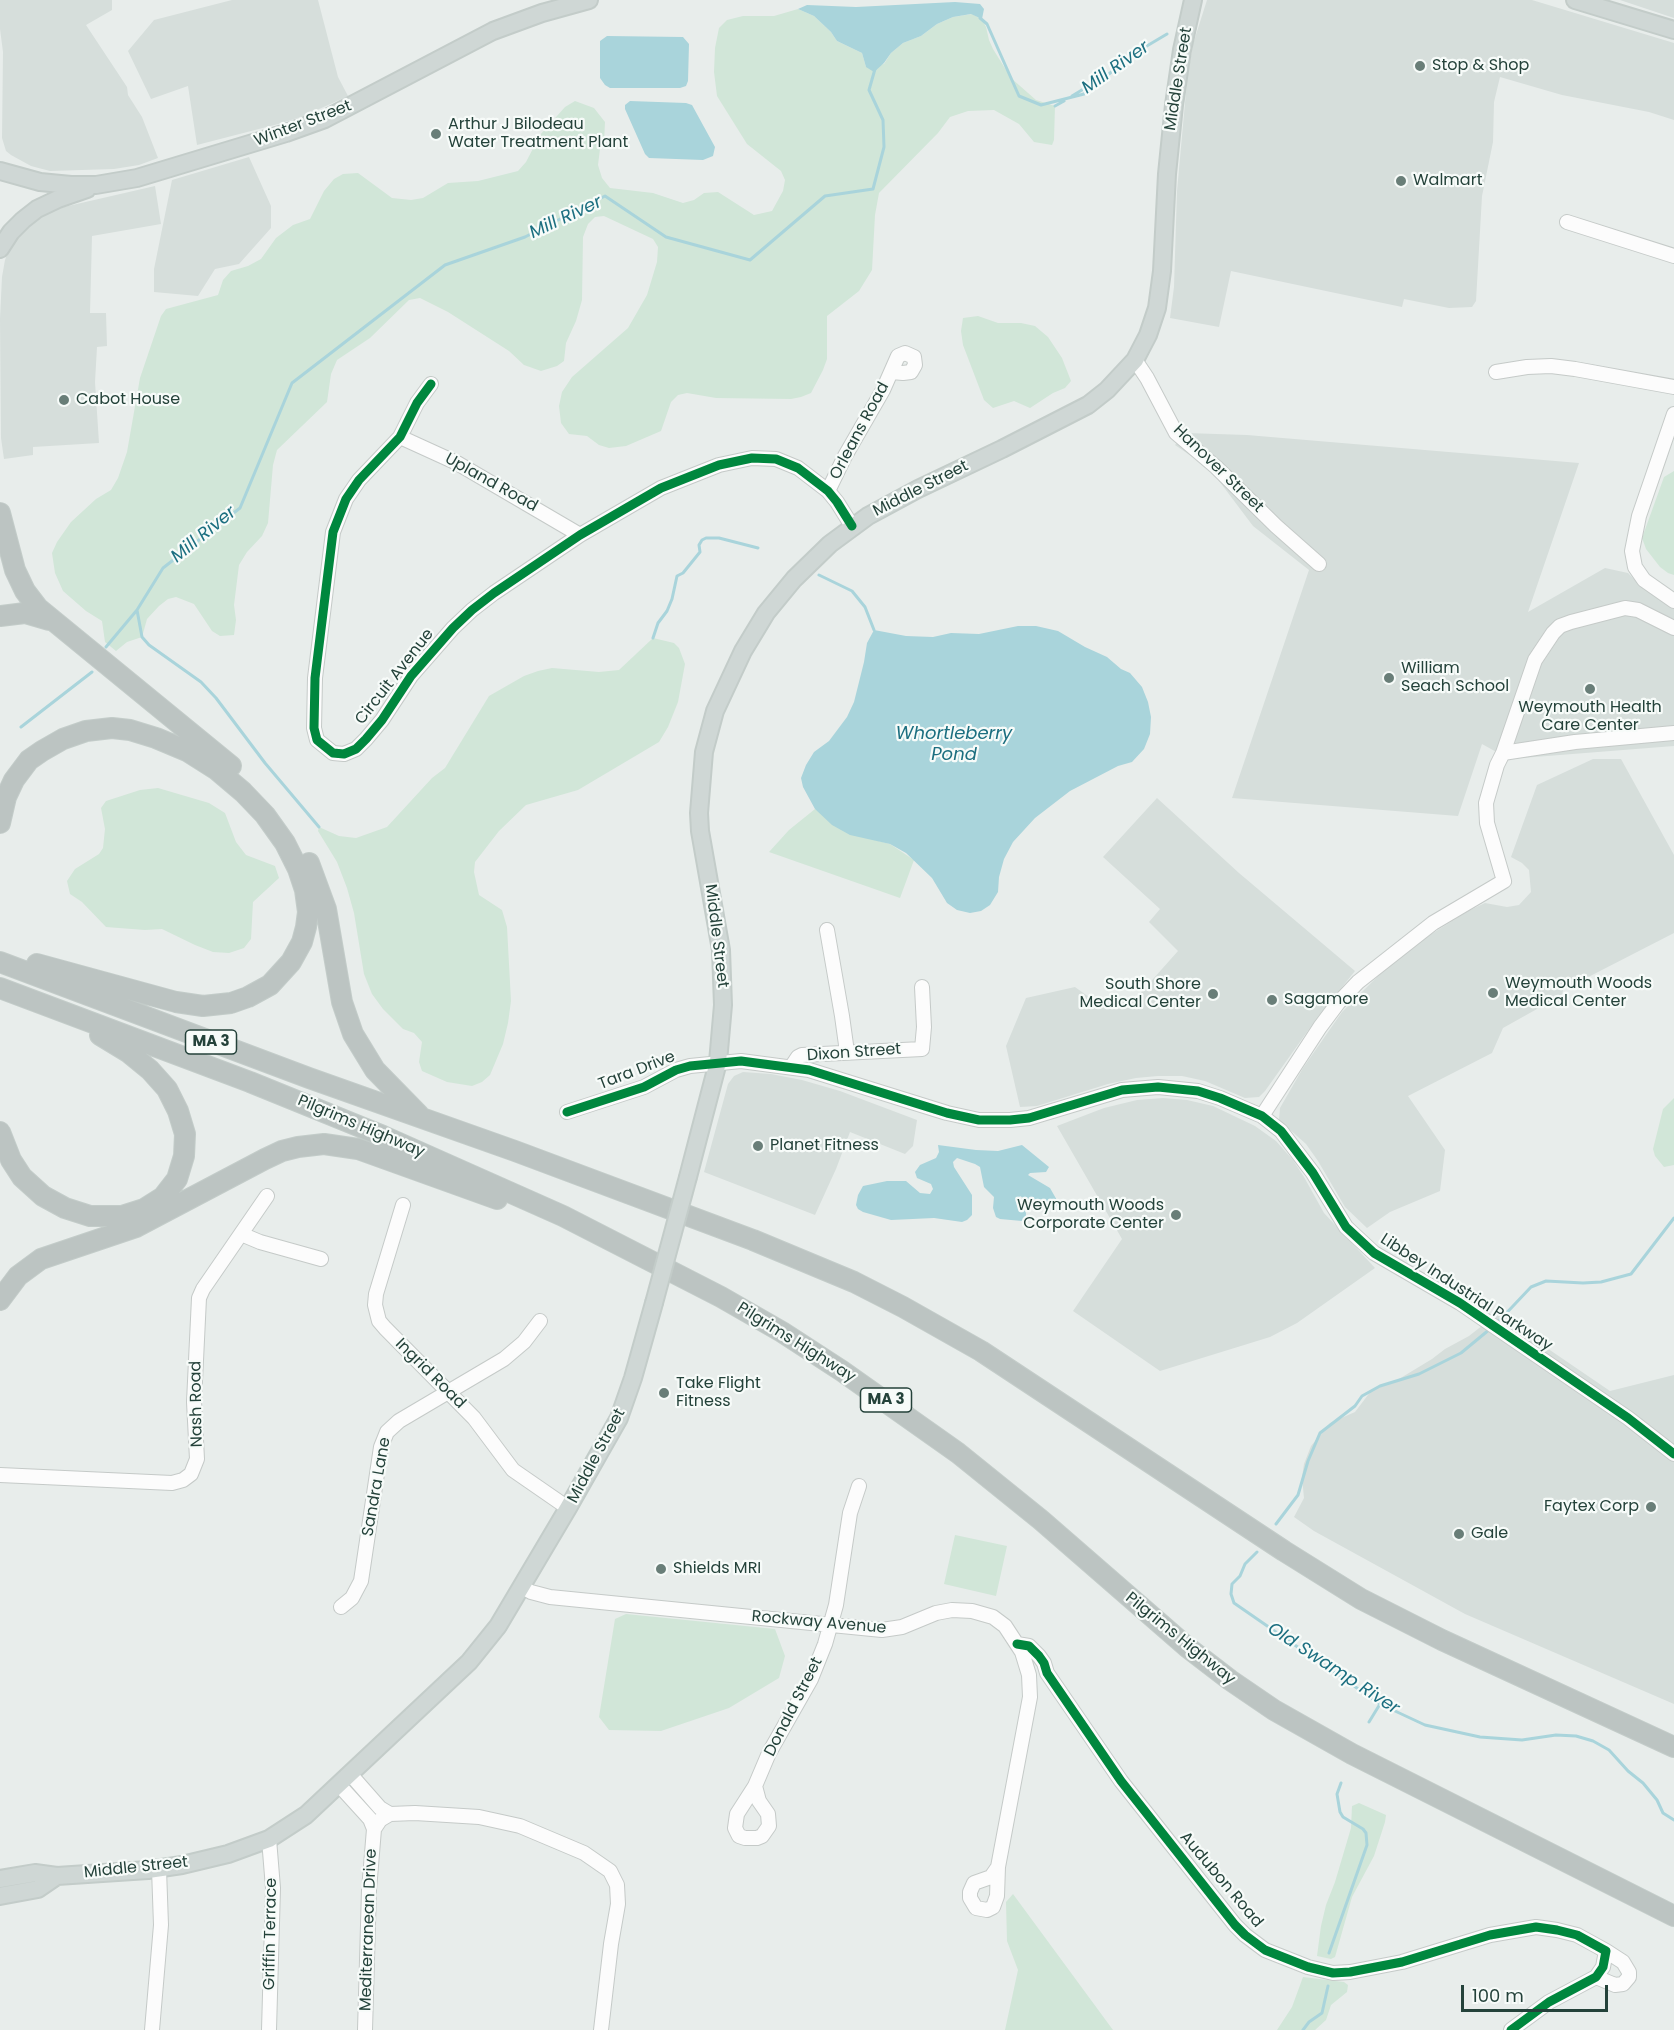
<!DOCTYPE html>
<html>
<head>
<meta charset="utf-8">
<style>
  body { margin:0 }
  #map { position:relative; width:1674px; height:2030px; overflow:hidden; background:#e8edeb; font-family:Poppins,sans-serif }
  canvas { display:block }
  .scale { position:absolute; left:1461px; top:1985px; width:147px; height:27px; box-sizing:border-box; border:3px solid #24423a; border-top:0; padding-left:8px; font-size:18px; line-height:21px; white-space:nowrap; color:#24423a; -webkit-text-stroke:4px #f7fbf9; paint-order:stroke }
</style>
</head>
<body>
<div id="map">
<canvas width="1674" height="2030"></canvas>
<div class="scale">100 m</div>
</div>
<script>
const ctx = document.querySelector('canvas').getContext('2d');
ctx.lineJoin = 'round';
function fillPath(path, color) {
  ctx.fillStyle = color;
  ctx.fill(path, 'evenodd');
}
function toPath(rows) {
  const path = new Path2D();
  for (const r of rows) {
    path.moveTo(r[0], r[1]);
    for (let i = 2; i < r.length; i += 2) path.lineTo(r[i], r[i + 1]);
  }
  return path;
}
function strokePath(path, color, width, dash) {
  ctx.strokeStyle = color;
  ctx.lineWidth = width;
  ctx.lineCap = dash ? 'butt' : 'round';
  ctx.setLineDash(dash || []);
  ctx.stroke(path);
}
function drawText(font, color, halo, rows, align = 'center') {
  ctx.font = font + ' Poppins,sans-serif';
  ctx.lineWidth = 4.5;
  ctx.setLineDash([]);
  ctx.textBaseline = 'middle';
  ctx.strokeStyle = halo;
  ctx.fillStyle = color;
  for (const [text, x, y, turn = 0] of rows) {
    ctx.save();
    ctx.translate(x, y);
    ctx.rotate((+turn || 0) * Math.PI / 180);
    ctx.textAlign = isNaN(turn) ? turn : align;
    if (halo) ctx.strokeText(text, 0, 0);
    ctx.fillText(text, 0, 0);
    ctx.restore();
  }
}
const built = toPath([
  [0,0,112,0,112,10,86,25,127,87,128,95,142,117,158,158,139,165,114,169,50,171,31,166,11,155,6,151,2,138,3,52,0,29],
  [232,0,318,0,338,77,348,96,306,115,282,123,197,145,188,86,151,99,128,51,154,20],
  [1207,0,1532,0,1674,43,1674,120,1649,112,1562,95,1500,77,1494,102,1493,142,1482,196,1476,301,1472,307,1449,308,1404,299,1402,307,1231,271,1219,327,1170,318,1174,287,1177,191,1187,81,1193,44],
  [1620,0,1674,0,1674,18],
  [249,157,271,206,271,228,239,264,215,269,198,296,154,292,154,269,172,180],
  [155,186,161,224,92,236,90,313,106,313,107,346,97,347,95,382,99,443,33,447,33,455,4,459,1,438,0,319,2,277,5,260,10,247,29,226,40,216,55,209],
  [1186,433,1247,435,1579,463,1528,612,1605,568,1628,573,1642,587,1674,609,1674,746,1509,759,1482,744,1458,816,1232,798,1309,570,1253,526,1210,469,1175,445],
  [1593,759,1621,759,1674,855,1674,933,1563,990,1562,995,1503,1028,1492,1053,1408,1096,1445,1150,1440,1191,1390,1212,1367,1228,1345,1207,1318,1161,1306,1144,1279,1120,1280,1108,1303,1068,1342,1012,1379,975,1422,940,1468,911,1485,903,1507,907,1519,905,1531,892,1529,870,1522,863,1511,857,1537,785],
  [1157,798,1239,873,1355,971,1317,1018,1265,1091,1259,1097,1245,1098,1205,1081,1182,1076,1158,1076,1136,1078,1108,1084,1037,1106,1020,1107,1006,1046,1026,998,1075,987,1100,1005,1137,997,1178,951,1149,922,1160,909,1103,857],
  [743,1072,771,1074,802,1080,840,1091,917,1120,913,1146,905,1154,850,1132,836,1169,815,1215,704,1172,728,1084,734,1076],
  [1163,1098,1187,1100,1213,1106,1255,1126,1276,1141,1293,1160,1304,1177,1324,1213,1375,1268,1297,1323,1270,1337,1160,1371,1073,1311,1122,1239,1057,1126,1104,1108,1137,1100],
  [1497,1314,1610,1391,1674,1375,1674,1704,1465,1614,1314,1531,1294,1517,1304,1498,1302,1477,1304,1464,1311,1446,1330,1423,1355,1412,1371,1391,1399,1379,1432,1359,1445,1349,1469,1336]
]);
const green = toPath([
  [798,9,814,16,831,32,837,41,862,53,866,67,884,64,891,53,903,43,921,36,937,24,953,17,972,14,982,19,986,27,989,40,993,49,1011,78,1036,100,1055,106,1054,140,1052,145,1034,142,1019,124,994,110,968,111,950,117,938,133,879,193,875,215,872,270,859,291,827,316,827,359,823,370,811,393,801,397,791,399,716,398,687,393,678,395,671,402,661,431,626,446,609,448,599,445,587,436,569,434,561,423,559,406,562,392,572,377,628,328,647,295,657,262,658,247,653,239,604,216,595,217,588,224,583,237,582,300,576,321,566,343,564,361,557,366,541,371,524,365,509,351,448,312,420,298,409,300,370,338,337,360,331,374,327,402,277,450,273,465,268,523,262,536,247,552,239,565,234,605,236,620,234,635,220,636,212,631,194,604,176,597,168,599,159,606,147,619,142,637,127,642,116,651,105,642,102,621,86,611,63,591,55,573,52,553,57,542,71,522,96,499,111,490,118,478,127,452,140,378,161,316,166,309,218,295,223,280,231,271,248,266,261,259,276,238,293,225,310,219,324,191,334,179,343,174,358,173,392,198,411,200,423,198,448,183,478,181,518,171,526,162,540,135,565,107,575,101,594,108,605,122,604,142,600,149,598,165,602,178,610,188,653,193,683,203,694,200,704,193,718,192,754,215,772,211,783,191,785,180,781,171,747,144,717,96,714,72,715,48,719,28,727,20,743,16,774,16],
  [978,316,998,323,1021,323,1035,326,1048,337,1062,358,1071,381,1065,388,1053,393,1030,408,1014,401,993,408,984,400,963,345,961,331,963,318],
  [1674,471,1674,575,1668,573,1660,567,1646,549,1642,538,1664,477],
  [653,638,674,643,679,648,685,664,678,702,668,727,659,742,578,790,526,805,499,831,475,862,474,872,479,895,502,910,507,927,511,1001,508,1023,503,1044,490,1075,482,1082,472,1086,447,1082,422,1071,419,1062,422,1042,414,1033,403,1029,383,1009,372,994,364,974,354,913,347,888,337,862,318,831,319,827,339,836,356,838,387,827,432,778,445,768,489,696,524,676,538,671,552,668,599,672,619,670],
  [158,788,209,803,225,813,236,842,246,855,275,866,279,878,253,902,251,939,244,948,229,953,213,952,195,945,162,929,145,930,106,927,82,902,70,894,67,881,75,869,99,854,103,848,105,829,101,808,106,801,140,790],
  [815,809,871,839,890,844,914,860,900,898,769,852,789,830],
  [1674,1098,1674,1165,1664,1167,1655,1156,1653,1149,1663,1109],
  [955,1535,1007,1546,996,1596,944,1584],
  [626,1614,775,1629,785,1656,779,1678,729,1708,661,1731,609,1730,599,1717,615,1619],
  [1359,1803,1386,1815,1385,1822,1374,1856,1352,1897,1335,1957,1331,1959,1317,1956,1321,1926,1326,1905,1335,1882,1351,1828,1352,1806],
  [1013,1894,1113,2030,1005,2030,1018,1970,1007,1941,1006,1902],
  [1303,1977,1344,1982,1348,1985,1347,1992,1331,2005,1326,2020,1315,2030,1277,2030,1292,2007]
]);
const water = toPath([
  [955,2,980,4,984,9,982,19,971,14,953,17,937,24,921,36,903,43,891,53,884,63,874,72,866,67,862,53,837,41,831,32,814,16,798,9,807,5,856,7],
  [607,36,683,37,689,44,688,81,686,86,680,88,610,88,605,85,600,78,600,41],
  [630,101,686,103,692,105,715,147,713,156,703,160,649,158,645,154,625,109,625,105],
  [1018,626,1036,626,1058,631,1085,647,1107,657,1121,669,1130,673,1142,687,1148,702,1151,717,1150,734,1144,749,1132,762,1118,766,1070,791,1035,818,1013,842,1004,859,999,877,998,892,990,905,981,911,970,913,957,910,947,903,932,878,906,853,890,844,850,835,832,825,815,809,803,787,801,778,806,765,814,752,829,741,847,717,854,702,864,662,867,643,874,630,906,636,933,637,951,633,979,634],
  [938,1145,976,1150,998,1151,1022,1145,1049,1167,1046,1172,1030,1173,1028,1175,1050,1188,1058,1202,1057,1206,1049,1208,1037,1207,1020,1196,1018,1199,1026,1213,1026,1219,1022,1221,1000,1219,996,1217,993,1208,994,1197,984,1187,980,1167,975,1164,957,1158,953,1162,954,1167,972,1195,972,1215,967,1220,962,1222,934,1218,891,1220,863,1212,858,1209,856,1205,858,1195,863,1186,887,1181,906,1181,920,1193,930,1194,933,1189,931,1184,917,1178,915,1172,920,1165,936,1158,939,1152]
]);
const stream = toPath([
  [980,18,987,24,1019,96,1041,105,1084,94,1135,53,1167,34],
  [1130,59,1145,49],
  [1072,96,1100,79],
  [1055,106,1064,101],
  [819,575,852,591,865,607,874,630],
  [137,610,142,637,149,645,201,682,216,698,265,763,319,827],
  [653,638,658,623,667,611,672,599,677,576,683,573,700,552,699,545,702,540,706,538,719,538,758,548],
  [106,647,137,610,163,568,240,508,292,383,445,265,525,237,605,196,666,237,750,260,825,196,873,189,884,147,883,120,869,90,875,69],
  [21,727,92,672],
  [1497,1323,1531,1287,1546,1281,1583,1283,1601,1282,1631,1274,1674,1218],
  [1276,1524,1298,1495,1308,1461,1320,1433,1355,1406,1362,1396,1380,1386,1419,1374,1461,1353,1490,1329],
  [1257,1552,1245,1564,1240,1576,1232,1584,1231,1594,1234,1603,1380,1704,1425,1725,1480,1737,1522,1740,1556,1735,1576,1736,1593,1741,1609,1750,1628,1771,1643,1783,1657,1800,1663,1813,1674,1820],
  [1369,1722,1380,1704],
  [1329,1953,1367,1845,1366,1833,1363,1829,1343,1817,1340,1812,1337,1794,1341,1783],
  [1303,2030,1309,2022,1322,2013,1328,1986]
]);
const minor = toPath([
  [1567,222,1674,256],
  [1135,360,1147,378,1176,433,1216,467,1276,526,1319,564],
  [1496,372,1527,367,1551,366,1575,369,1674,387],
  [431,384,417,403,400,437,359,480,346,499,333,532,315,678,314,728,317,740,333,753,344,754,356,749,366,739,382,720,411,676,453,628,472,610,494,593,580,535,661,488,719,465,752,458,776,459,798,468,828,491,837,502,852,526],
  [1674,414,1639,516,1632,551,1635,567,1644,580,1674,601],
  [400,437,457,463,580,535],
  [828,491,845,456,883,390,898,356,905,353,914,357,915,365,911,372,903,373,892,372],
  [1503,753,1575,742,1674,733],
  [827,930,842,1016,847,1052],
  [792,1066,798,1057,802,1055,922,1049,924,1027,922,987],
  [567,1112,644,1087,676,1070,690,1066,741,1061,809,1070,947,1113,979,1120,1010,1120,1029,1118,1122,1090,1158,1087,1198,1091,1220,1098,1262,1116,1281,1131,1313,1173,1346,1227,1374,1253,1460,1303,1628,1418,1674,1454],
  [1262,1116,1320,1027,1338,1003,1358,982,1433,923,1504,881,1487,823,1486,803,1497,765,1503,753,1535,660,1553,633,1560,626,1571,622,1625,608,1638,610,1674,628],
  [403,1205,376,1294,375,1305,379,1321,385,1328,474,1418,513,1470,568,1508],
  [241,1234,260,1242,321,1259],
  [0,1475,172,1483,183,1480,191,1474,197,1459,194,1402,199,1298,203,1289,267,1196],
  [522,1587,531,1592,550,1597,882,1630,902,1627,936,1613,952,1610,972,1611,993,1617,1005,1626,1022,1652,1029,1675,1030,1697,998,1867,991,1877,974,1883,970,1892,970,1898,976,1908,987,1910,993,1907,997,1896,998,1867],
  [341,1607,352,1598,361,1581,381,1447,387,1432,399,1421,504,1359,524,1342,540,1321],
  [1017,1644,1029,1646,1039,1656,1044,1663,1047,1673,1121,1781,1235,1925,1245,1935,1265,1950,1308,1967,1333,1973,1350,1972,1402,1962,1490,1935,1536,1927,1557,1930,1577,1935,1606,1951,1603,1967,1596,1977,1549,2002,1511,2030],
  [351,1775,380,1808,390,1814],
  [340,1786,370,1819,374,1829],
  [755,1786,759,1801,768,1814,769,1826,762,1836,757,1838,745,1838,739,1836,735,1828,737,1814,755,1786,769,1753,811,1679,825,1644,836,1605,850,1513,859,1486],
  [1596,1977,1615,1985,1623,1984,1629,1977,1629,1972,1623,1962,1606,1951],
  [152,2030,161,1925,159,1869],
  [269,2030,273,1888,269,1839],
  [365,2030,369,1890,374,1829,380,1820,390,1814,415,1813,479,1817,520,1826,584,1853,610,1871,617,1885,618,1904,611,1944,601,2030]
]);
const major = toPath([
  [1575,0,1674,30],
  [0,171,40,182,71,185,96,185,137,178,286,133,325,119,493,31,542,13,589,0],
  [0,249,11,232,23,220,37,209,58,199,87,189],
  [688,1177,718,1062,723,1005,721,950,700,831,699,813,704,752,715,711,743,651,766,613,794,579,830,544,868,516,918,489,1002,449,1088,405,1107,390,1135,360,1148,335,1157,308,1162,271,1167,174,1174,105,1182,50,1193,0],
  [0,1879,35,1873,57,1876,148,1870,182,1865,228,1854,269,1839,306,1815,469,1662,498,1626,568,1508,619,1418,633,1378,654,1303],
  [0,1896,38,1889,57,1876]
]);
const highway = toPath([
  [0,513,15,570,25,591,38,608,231,766],
  [0,616,25,613,49,620],
  [0,823,6,797,14,780,29,760,42,751,63,739,86,731,112,728,130,730,156,738,187,751,217,770,243,792,265,815,285,843,298,869,305,890,308,912,306,927,302,942,291,962,270,985,248,997,231,1003,203,1006,176,1002,37,964],
  [309,863,326,909,342,1002,353,1034,375,1070,419,1115],
  [0,962,309,1078,515,1151,753,1240,854,1282,903,1307,981,1351,1284,1551,1361,1599,1442,1640,1674,1747],
  [0,988,250,1082,383,1136,563,1216,721,1297,782,1332,842,1371,958,1453,1041,1520,1187,1647,1230,1680,1274,1710,1352,1754,1674,1916],
  [0,1132,11,1160,22,1177,43,1196,65,1208,90,1216,122,1216,144,1209,163,1197,177,1179,184,1156,185,1134,178,1111,167,1089,150,1070,128,1052,100,1035],
  [0,1300,18,1276,41,1259,136,1227,265,1159,282,1151,298,1147,324,1144,358,1149,497,1199]
]);
const majorBridge = toPath([
  [654,1303,688,1177]
]);
const cycleway = toPath([
  [431,384,417,403,400,437,359,480,346,499,333,532,315,678,314,728,317,740,333,753,344,754,356,749,366,739,382,720,411,676,453,628,472,610,494,593,580,535,661,488,719,465,752,458,776,459,798,468,828,491,837,502,852,526],
  [567,1112,644,1087,676,1070,690,1066,741,1061,809,1070,947,1113,979,1120,1010,1120,1029,1118,1122,1090,1158,1087,1198,1091,1220,1098,1262,1116,1281,1131,1313,1173,1346,1227,1374,1253,1460,1303,1628,1418,1674,1454],
  [1017,1644,1029,1646,1039,1656,1044,1663,1047,1673,1121,1781,1235,1925,1245,1935,1265,1950,1308,1967,1333,1973,1350,1972,1402,1962,1490,1935,1536,1927,1557,1930,1577,1935,1606,1951,1603,1967,1596,1977,1549,2002,1511,2030]
]);
const markers = [
  [1420,66,6,"#697e78"],
  [436,134,6,"#697e78"],
  [1401,181,6,"#697e78"],
  [64,400,6,"#697e78"],
  [1389,678,6,"#697e78"],
  [1590,689,6,"#697e78"],
  [1493,993,6,"#697e78"],
  [1213,994,6,"#697e78"],
  [1272,1000,6,"#697e78"],
  [758,1146,6,"#697e78"],
  [1176,1215,6,"#697e78"],
  [664,1393,6,"#697e78"],
  [1651,1507,6,"#697e78"],
  [1459,1534,6,"#697e78"],
  [661,1569,6,"#697e78"]
];
const shields = [
  [211,1042,51],
  [886,1400,51]
];
const shieldNames = [
  ["MA 3",211,1042],
  ["MA 3",886,1400]
];
const poiNames = [
  ["Stop & Shop",1432,66],
  ["Arthur J Bilodeau",448,125],
  ["Water Treatment Plant",448,143],
  ["Walmart",1413,181],
  ["Cabot House",76,400],
  ["William",1401,669],
  ["Seach School",1401,687],
  ["Weymouth Health",1590,708,"center"],
  ["Care Center",1590,726,"center"],
  ["Weymouth Woods",1505,984],
  ["Medical Center",1505,1002],
  ["South Shore",1201,985,"right"],
  ["Medical Center",1201,1003,"right"],
  ["Sagamore",1284,1000],
  ["Planet Fitness",770,1146],
  ["Weymouth Woods",1164,1206,"right"],
  ["Corporate Center",1164,1224,"right"],
  ["Take Flight",676,1384],
  ["Fitness",676,1402],
  ["Faytex Corp",1639,1507,"right"],
  ["Gale",1471,1534],
  ["Shields MRI",673,1569]
];
const streetNames = [
  ["Middle Street",1179,79,-81],
  ["Winter Street",303,124,-21],
  ["Orleans Road",860,431,-62],
  ["Hanover Street",1218,469,44],
  ["Upland Road",491,483,29],
  ["Middle Street",921,489,-27],
  ["Circuit Avenue",395,677,-52],
  ["Middle Street",716,936,83],
  ["Dixon Street",854,1053,-4],
  ["Tara Drive",637,1071,-21],
  ["Pilgrims Highway",361,1127,23],
  ["Libbey Industrial Parkway",1466,1293,33],
  ["Pilgrims Highway",796,1343,32],
  ["Ingrid Road",430,1374,45],
  ["Nash Road",197,1404,-91],
  ["Middle Street",597,1456,-62],
  ["Sandra Lane",377,1487,-80],
  ["Rockway Avenue",819,1623,5],
  ["Pilgrims Highway",1180,1639,39],
  ["Donald Street",794,1707,-63],
  ["Middle Street",136,1868,-6],
  ["Audubon Road",1221,1880,50],
  ["Mediterranean Drive",369,1930,-88],
  ["Griffin Terrace",271,1934,-89]
];
const waterNames = [
  ["Mill River",1116,68,-35],
  ["Mill River",566,218,-25],
  ["Mill River",204,535,-39],
  ["Whortleberry",954,734],
  ["Pond",954,755],
  ["Old Swamp River",1333,1669,33]
];
fillPath(built, '#d6dedb');
fillPath(green, '#d1e6d8');
fillPath(water, '#a9d4db');
strokePath(stream, '#a9d4db', 3);
strokePath(minor, '#c5cac8', 16);
strokePath(major, '#c3ccc9', 20);
strokePath(highway, '#c3ccc9', 22);
strokePath(minor, '#fcfcfc', 14);
strokePath(major, '#cfd7d5', 16);
strokePath(highway, '#bcc4c2', 20);
strokePath(majorBridge, '#c3ccc9', 20, []);
strokePath(majorBridge, '#cfd7d5', 16);
strokePath(cycleway, '#00873e', 9);
for (const [x, y, r, color] of markers) {
  const dot = new Path2D();
  dot.arc(x, y, r, 0, 2 * Math.PI);
  ctx.fillStyle = color;
  ctx.fill(dot);
  strokePath(dot, '#f7fbf9', 2);
}
for (const [x, y, w] of shields) {
  const box = new Path2D();
  box.roundRect(x - w / 2, y - 12, w, 24, 4.5);
  ctx.fillStyle = '#f7fbf9';
  ctx.fill(box);
  strokePath(box, '#24423a', 1.5);
}
drawText('bold 15px', '#24423a', null, shieldNames);
drawText('16px', '#24423a', '#f7fbf9', poiNames, 'left');
drawText('16px', '#24423a', '#f7fbf9', streetNames);
drawText('italic 18px', '#1c6f80', '#f7fbf9', waterNames);
</script>
</body>
</html>
